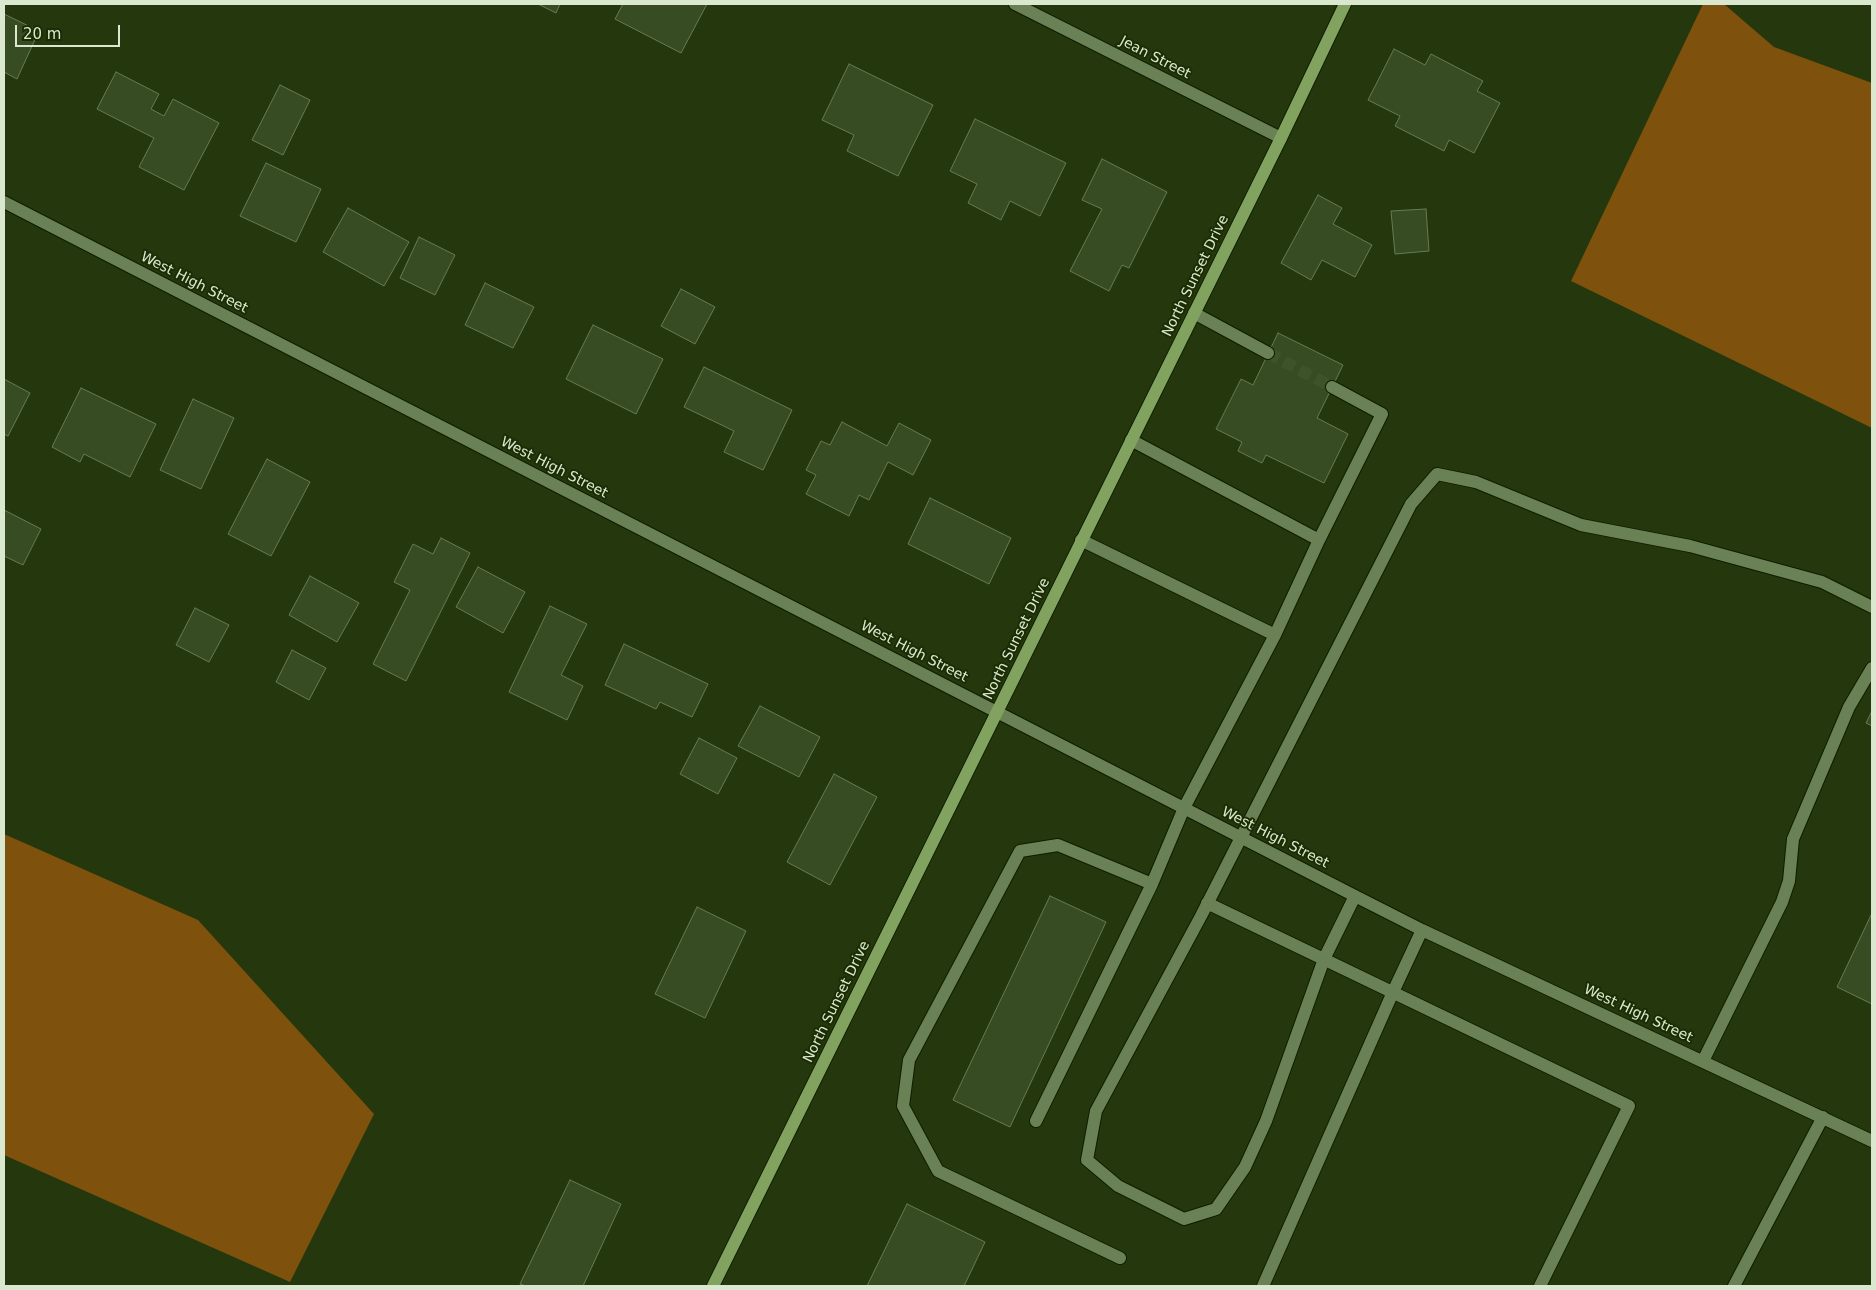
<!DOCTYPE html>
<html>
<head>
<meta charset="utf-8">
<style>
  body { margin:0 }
  #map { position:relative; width:1876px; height:1290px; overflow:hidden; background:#24370d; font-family:"DejaVu Sans",sans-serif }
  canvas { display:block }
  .frame { position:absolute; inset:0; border:5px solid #dbe8d0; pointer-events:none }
  .scale { position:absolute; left:15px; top:25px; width:105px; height:22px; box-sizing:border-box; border:2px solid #dbe8d0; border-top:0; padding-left:6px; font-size:15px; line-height:18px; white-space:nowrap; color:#dbe8d0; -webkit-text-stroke:4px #1b2d03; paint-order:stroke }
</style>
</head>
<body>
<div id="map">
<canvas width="1876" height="1290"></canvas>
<div class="frame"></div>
<div class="scale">20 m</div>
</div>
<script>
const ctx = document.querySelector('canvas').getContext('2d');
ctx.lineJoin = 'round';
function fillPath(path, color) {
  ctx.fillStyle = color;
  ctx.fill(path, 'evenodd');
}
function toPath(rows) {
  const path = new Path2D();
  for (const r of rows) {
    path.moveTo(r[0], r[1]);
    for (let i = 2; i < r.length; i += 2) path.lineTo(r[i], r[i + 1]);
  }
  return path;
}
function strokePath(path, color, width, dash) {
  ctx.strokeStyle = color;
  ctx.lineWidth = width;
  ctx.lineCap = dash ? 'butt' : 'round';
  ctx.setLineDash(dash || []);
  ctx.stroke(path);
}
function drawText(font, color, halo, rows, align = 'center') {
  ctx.font = font + ' "DejaVu Sans",sans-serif';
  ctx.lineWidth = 4;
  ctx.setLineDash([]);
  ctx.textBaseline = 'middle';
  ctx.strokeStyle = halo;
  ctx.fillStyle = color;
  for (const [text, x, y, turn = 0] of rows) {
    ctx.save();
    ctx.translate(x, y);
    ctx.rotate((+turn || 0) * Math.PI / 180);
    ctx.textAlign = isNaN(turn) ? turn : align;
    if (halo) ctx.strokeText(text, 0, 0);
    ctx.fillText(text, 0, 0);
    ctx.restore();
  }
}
const forest = toPath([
  [1703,4,1724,4,1774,47,1872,83,1872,428,1571,281],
  [4,834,198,920,374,1114,290,1282,4,1155]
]);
const building = toPath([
  [538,4,560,4,556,13,538,4],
  [623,4,707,4,681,53,615,19,623,4],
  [4,14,39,31,17,79,4,72,4,14],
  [1394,49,1425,65,1431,54,1483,81,1477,91,1500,103,1474,153,1449,140,1444,151,1395,126,1400,116,1368,100,1394,49],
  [849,64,933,105,898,176,847,151,854,135,822,120,849,64],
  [116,72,159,94,151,109,164,116,173,99,219,123,184,190,139,167,154,138,97,109,116,72],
  [280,85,310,100,283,155,252,140,280,85],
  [975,119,1066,163,1040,216,1010,201,1001,220,968,203,977,184,950,171,975,119],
  [1102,159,1167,192,1129,268,1122,265,1109,291,1070,271,1102,209,1082,200,1102,159],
  [266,163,321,189,296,242,240,216,266,163],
  [1318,195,1342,208,1333,224,1372,245,1355,277,1322,260,1311,280,1281,263,1318,195],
  [348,208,409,242,384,286,323,252,348,208],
  [1426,209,1429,251,1395,254,1391,211,1426,209],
  [419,237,455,255,435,295,400,278,419,237],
  [485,283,534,307,513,348,465,325,485,283],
  [681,289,715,307,695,344,661,326,681,289],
  [593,325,663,359,636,414,566,379,593,325],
  [1278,333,1343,365,1317,418,1348,434,1324,483,1266,455,1262,463,1238,451,1242,442,1216,429,1241,379,1253,385,1278,333],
  [704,367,792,410,763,470,724,452,734,431,684,407,704,367],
  [4,379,30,393,8,436,4,434,4,379],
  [81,388,156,424,130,477,84,454,80,462,52,447,81,388],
  [193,399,234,418,201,489,160,470,193,399],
  [842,422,887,446,899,423,931,440,913,475,888,462,869,500,859,495,849,516,806,494,816,475,806,470,821,441,830,445,842,422],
  [267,459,310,482,271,556,228,534,267,459],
  [930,498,1011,538,989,584,908,544,930,498],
  [4,510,41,529,23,565,4,556,4,510],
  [441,538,470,553,406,681,373,664,410,590,394,582,413,544,433,554,441,538],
  [478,567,525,592,503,633,456,607,478,567],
  [310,576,359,603,337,642,289,615,310,576],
  [550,606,587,624,561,675,583,686,567,720,509,692,550,606],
  [195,608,229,625,209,662,176,645,195,608],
  [624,644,708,684,692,717,660,702,656,709,605,685,624,644],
  [292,650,326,668,309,700,276,682,292,650],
  [760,706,820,737,799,777,738,746,760,706],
  [1872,711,1872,726,1866,723,1872,711],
  [699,738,737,758,718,794,680,774,699,738],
  [834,774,877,797,830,885,787,862,834,774],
  [1050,896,1106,922,1010,1127,953,1100,1050,896],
  [697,907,746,931,705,1018,655,994,697,907],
  [1872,913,1872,1004,1837,987,1872,913],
  [570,1180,621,1204,583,1286,526,1286,520,1284,570,1180],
  [907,1204,985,1242,964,1286,867,1286,907,1204]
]);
const minorTunnel = toPath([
  [1268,353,1332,387]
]);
const minor = toPath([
  [1015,4,1281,138],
  [4,202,1355,896,1422,930,1872,1141],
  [1194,313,1268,353],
  [1131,440,1319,540],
  [1081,540,1275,635],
  [1355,896,1324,959,1266,1121,1245,1167,1216,1209,1184,1219,1118,1186,1087,1160,1096,1111,1201,916,1411,504,1437,474,1476,482,1581,525,1690,546,1822,582,1872,607],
  [1207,903,1629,1106,1540,1286],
  [1703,1061,1782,902,1789,881,1793,839,1849,707,1872,668],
  [1036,1121,1152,884],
  [1120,1258,938,1171,903,1106,909,1060,1020,851,1058,845,1152,884,1184,808,1275,635,1319,540,1382,414,1332,387],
  [1263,1286,1393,992,1422,930],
  [1734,1286,1823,1117]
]);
const major = toPath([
  [713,1286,1281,138,1345,4]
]);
const streetNames = [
  ["Jean Street",1155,58,27],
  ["North Sunset Drive",1196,276,-64],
  ["West High Street",194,283,27],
  ["West High Street",554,468,27],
  ["North Sunset Drive",1017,639,-64],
  ["West High Street",914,652,27],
  ["West High Street",1275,838,27],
  ["North Sunset Drive",837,1002,-64],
  ["West High Street",1638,1014,25]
];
fillPath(forest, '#7e510d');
fillPath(building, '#384c23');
strokePath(building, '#667c51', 1);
strokePath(minorTunnel, '#3f522a', 12, [12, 6]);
strokePath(minor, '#0f1d01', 14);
strokePath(major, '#0f1d01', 14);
strokePath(minor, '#6a8155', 12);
strokePath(major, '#81a35f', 12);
drawText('14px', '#dbe8d0', '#1b2d03', streetNames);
</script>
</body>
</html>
